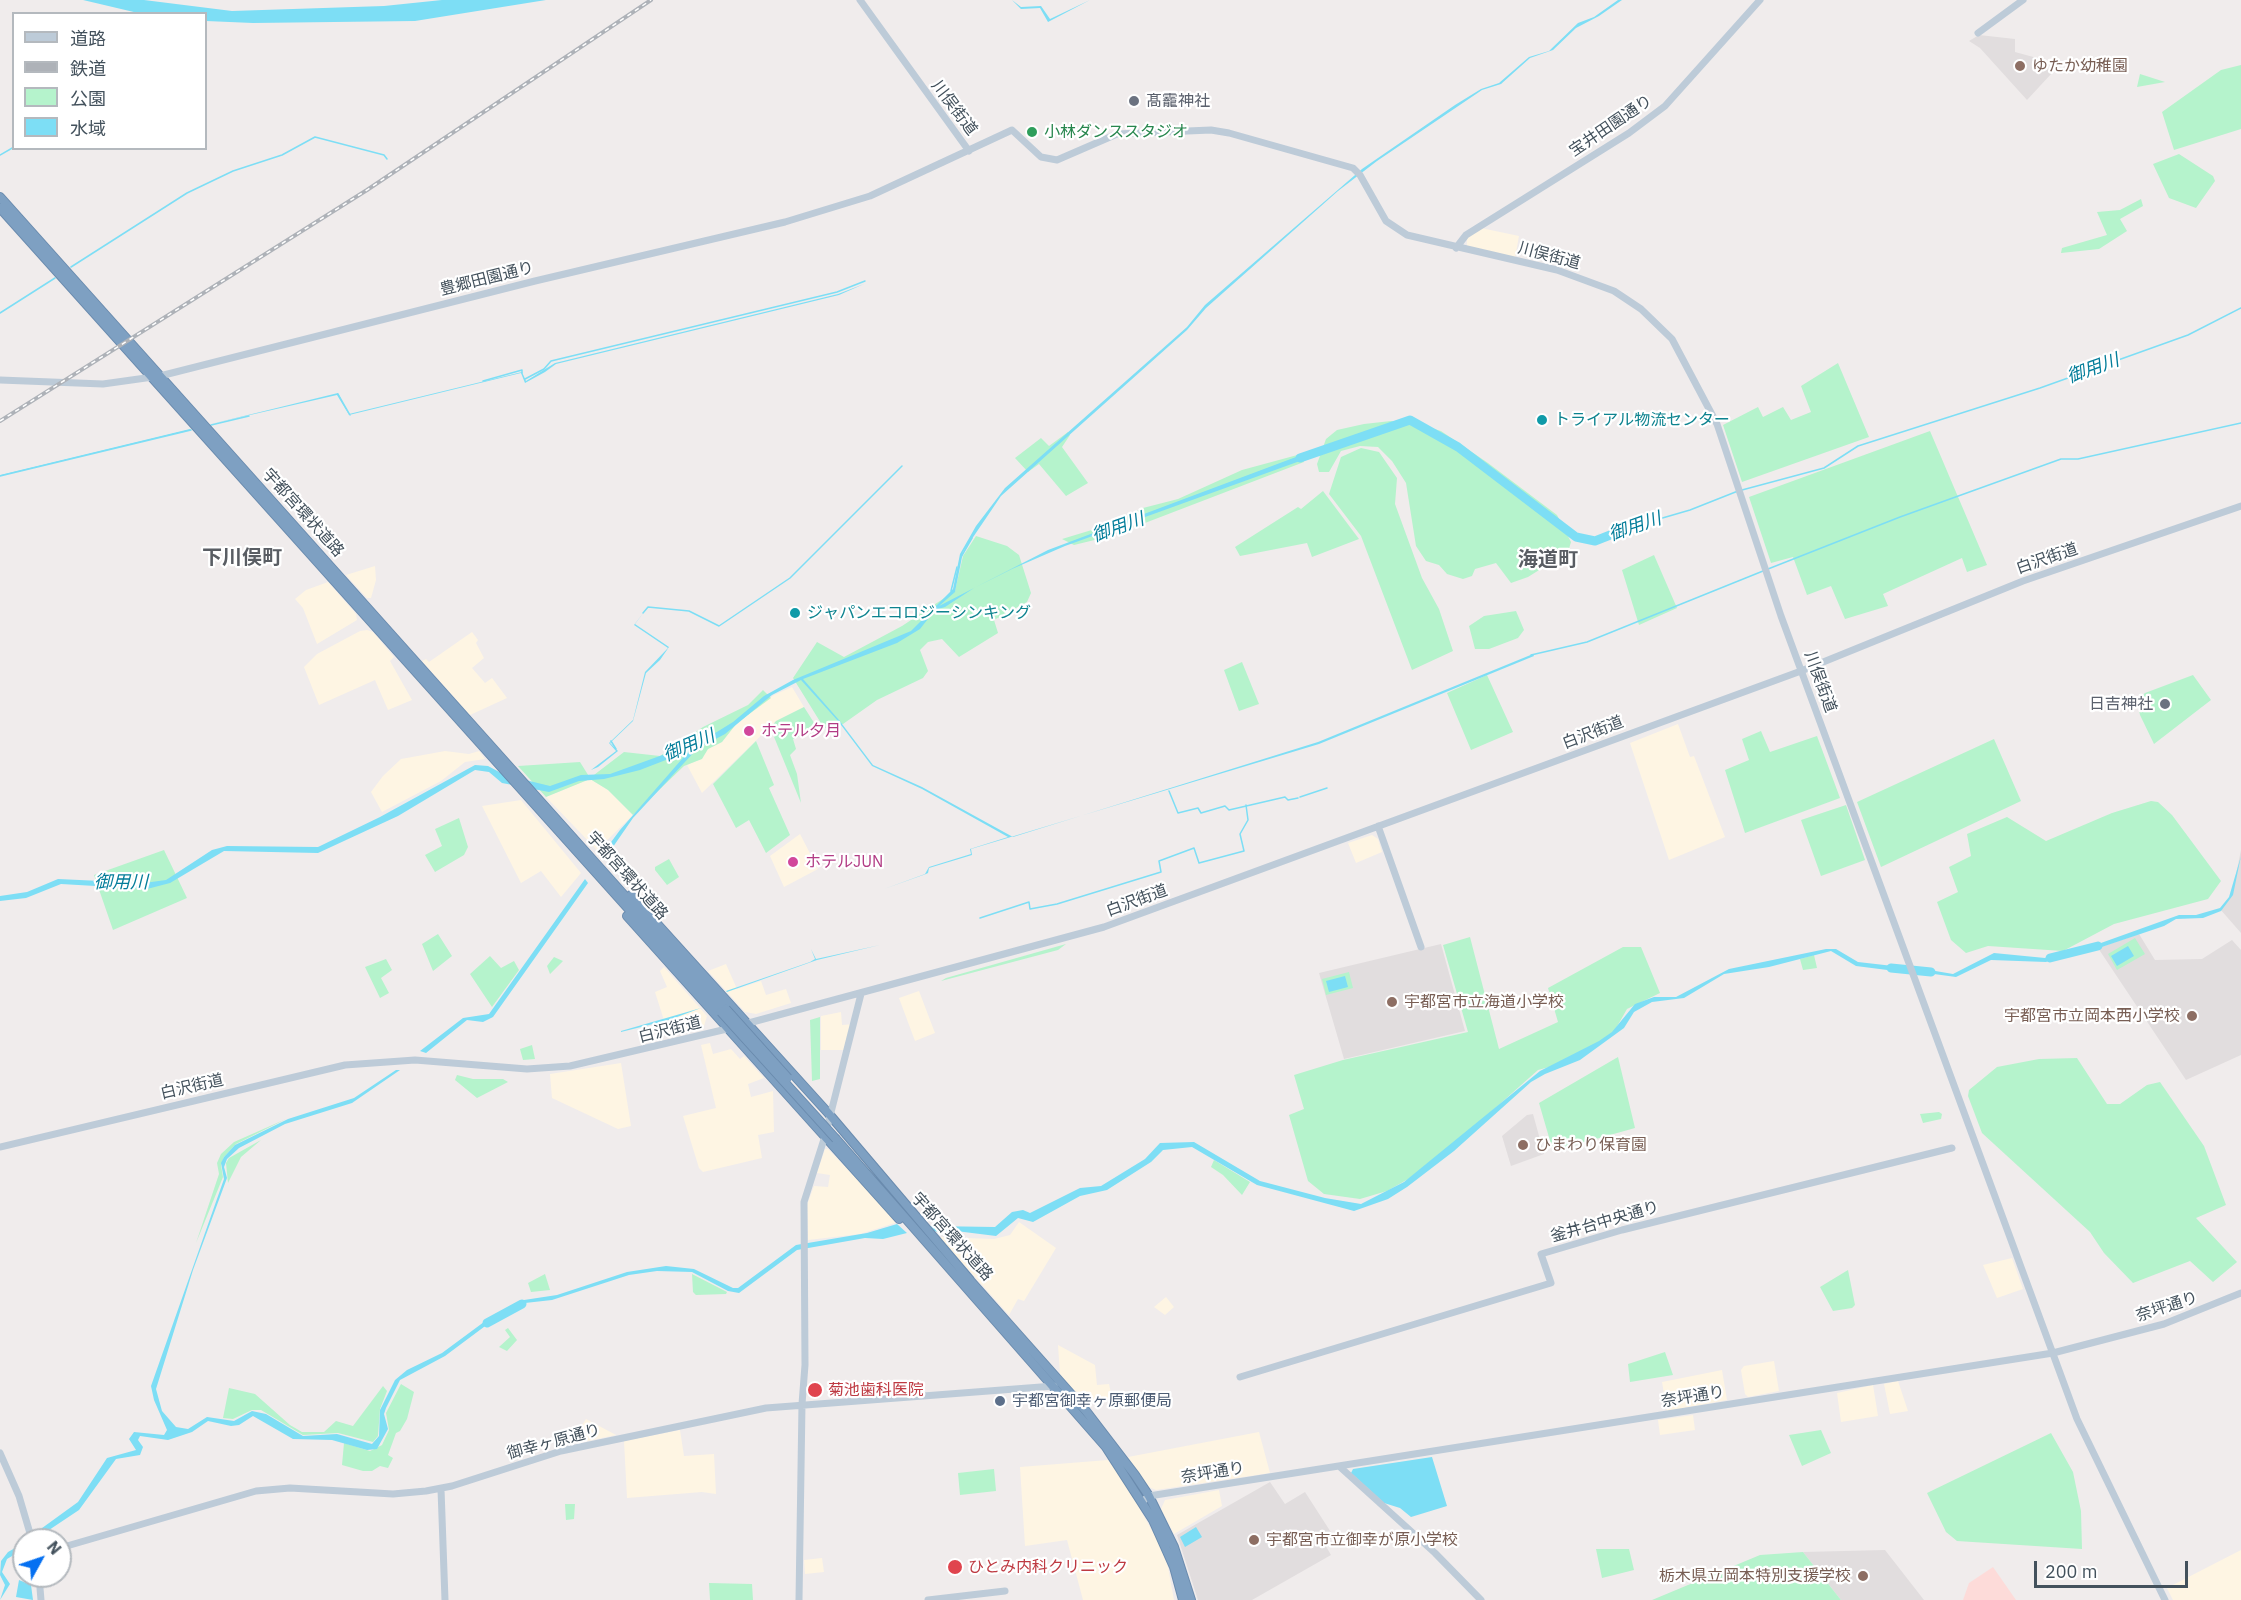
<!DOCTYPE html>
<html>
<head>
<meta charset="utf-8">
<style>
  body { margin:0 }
  #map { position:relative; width:2241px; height:1600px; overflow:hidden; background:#f0ecec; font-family:"IBM Plex Sans","Noto Sans JP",sans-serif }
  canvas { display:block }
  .legend { position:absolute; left:12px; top:12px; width:195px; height:138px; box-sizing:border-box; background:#fff; border:2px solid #b4b9be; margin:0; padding:8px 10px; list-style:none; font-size:18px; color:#43515c }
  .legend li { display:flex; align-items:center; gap:12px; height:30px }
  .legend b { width:30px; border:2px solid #b4b9be }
  .north { position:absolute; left:12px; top:1528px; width:60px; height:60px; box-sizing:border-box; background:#fff; border:2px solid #b4b9be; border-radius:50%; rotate:50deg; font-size:16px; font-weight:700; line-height:24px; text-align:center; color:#43515c }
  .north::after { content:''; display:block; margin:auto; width:21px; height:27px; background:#0570f1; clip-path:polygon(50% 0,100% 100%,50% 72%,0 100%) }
  .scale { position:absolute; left:2034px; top:1561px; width:154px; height:27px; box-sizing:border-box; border:3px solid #43515c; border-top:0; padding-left:8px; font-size:18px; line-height:21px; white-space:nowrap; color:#43515c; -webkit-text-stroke:4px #fff; paint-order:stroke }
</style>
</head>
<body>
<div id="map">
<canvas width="2241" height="1600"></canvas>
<ul class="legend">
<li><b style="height:8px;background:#bdcbd8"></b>道路</li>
<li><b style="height:8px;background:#aeb2b8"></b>鉄道</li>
<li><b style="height:16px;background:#b5f3cc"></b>公園</li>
<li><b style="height:16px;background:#7ddef5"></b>水域</li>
</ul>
<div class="north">N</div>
<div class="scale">200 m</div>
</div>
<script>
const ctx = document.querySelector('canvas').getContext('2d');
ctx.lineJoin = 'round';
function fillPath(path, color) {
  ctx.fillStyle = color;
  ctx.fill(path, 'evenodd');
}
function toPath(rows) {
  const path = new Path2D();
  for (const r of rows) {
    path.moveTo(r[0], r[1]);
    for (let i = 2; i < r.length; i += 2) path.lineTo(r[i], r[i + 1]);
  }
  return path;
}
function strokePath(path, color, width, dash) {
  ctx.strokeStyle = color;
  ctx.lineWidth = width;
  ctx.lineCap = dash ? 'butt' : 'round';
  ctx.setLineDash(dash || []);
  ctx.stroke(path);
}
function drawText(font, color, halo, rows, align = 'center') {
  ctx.font = font + ' "IBM Plex Sans","Noto Sans JP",sans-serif';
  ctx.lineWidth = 4.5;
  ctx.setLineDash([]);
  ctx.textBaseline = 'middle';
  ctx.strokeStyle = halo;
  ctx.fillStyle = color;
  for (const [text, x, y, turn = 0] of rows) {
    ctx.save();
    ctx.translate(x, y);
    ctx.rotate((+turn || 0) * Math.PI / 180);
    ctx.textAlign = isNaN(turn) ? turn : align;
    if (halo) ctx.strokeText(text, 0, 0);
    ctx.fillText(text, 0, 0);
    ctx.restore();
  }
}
const commercial = toPath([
  [1481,228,1519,236,1515,258,1467,247,1467,238],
  [375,566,376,580,371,598,367,598,346,575],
  [328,582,356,614,357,620,317,644,303,608,295,599,306,590],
  [367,630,373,632,394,657,390,661,412,700,388,710,375,680,319,705,304,667,317,654,360,631],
  [472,632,478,640,476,643,484,658,472,668,485,683,492,678,507,698,470,715,422,661,426,659,429,662],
  [792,687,804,707,776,721,702,793,687,765,701,759,708,749,722,742,737,723,774,695],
  [1678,724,1690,757,1694,756,1725,837,1669,860,1630,743],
  [445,751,469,754,479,751,485,759,465,762,441,781,382,812,371,792,383,776,401,759],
  [590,779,608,790,633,815,597,850,546,797],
  [521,800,581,873,561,897,541,871,521,883,482,806],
  [800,834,818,869,784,887,770,856],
  [1372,835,1378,839,1382,852,1356,863,1348,843],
  [726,964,737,989,761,981,766,995,786,989,791,1003,756,1014,745,1012,708,971],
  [664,967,707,1016,704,1026,669,1036,655,992,667,987,660,971],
  [919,991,935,1033,915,1041,899,998],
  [841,1012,842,1025,854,1024,846,1050,821,1050,821,1016],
  [710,1043,713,1054,731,1049,740,1059,744,1056,764,1078,748,1084,751,1097,773,1091,774,1132,758,1135,762,1158,703,1172,699,1168,683,1116,716,1108,701,1045],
  [621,1063,631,1126,618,1129,552,1098,550,1074],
  [825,1149,828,1149,898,1222,860,1234,808,1240,807,1205,814,1186,828,1187,830,1175,817,1173],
  [1019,1222,1056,1248,1024,1301,1018,1299,1009,1315,939,1237,994,1239,1010,1235],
  [2012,1258,2023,1289,1997,1298,1983,1265],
  [1166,1297,1174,1307,1165,1315,1154,1307],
  [1058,1345,1095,1365,1097,1385,1109,1384,1112,1398,1092,1400,1087,1405,1060,1374],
  [1774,1361,1779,1391,1748,1397,1745,1394,1741,1370,1744,1366],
  [1722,1370,1727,1400,1667,1411,1662,1382],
  [1898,1381,1908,1411,1890,1414,1884,1384],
  [1873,1385,1878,1416,1841,1422,1837,1393],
  [1693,1415,1695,1430,1660,1435,1658,1420],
  [586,1419,616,1435,578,1443,576,1434],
  [680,1430,684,1456,714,1454,716,1494,702,1492,627,1498,624,1441],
  [1259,1432,1270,1473,1156,1490,1149,1487,1128,1457],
  [1108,1460,1124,1481,1159,1543,1168,1567,1174,1600,1083,1600,1067,1540,1025,1546,1020,1467],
  [1219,1490,1222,1506,1174,1534,1161,1509,1165,1500],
  [2241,1550,2241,1600,2173,1600,2167,1588],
  [822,1558,824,1572,805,1574,804,1560]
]);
const education = toPath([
  [1979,35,2015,39,2015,52,2037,58,2052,73,2027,100,1980,48,1969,41],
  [2241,850,2241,933,2220,909,2232,894],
  [2139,934,2155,960,2202,959,2232,940,2241,950,2241,1055,2186,1080,2098,948],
  [1441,944,1465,1031,1344,1059,1319,973],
  [1533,1114,1544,1154,1511,1166,1502,1136,1527,1115],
  [1270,1482,1285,1504,1305,1492,1334,1537,1324,1543,1331,1555,1252,1600,1198,1600,1177,1535],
  [1885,1550,1924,1600,1841,1600,1803,1552]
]);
const medical = toPath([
  [1993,1567,2016,1600,1963,1600,1969,1583]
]);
const green = toPath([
  [2241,65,2241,129,2174,150,2162,112,2221,70],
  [2140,74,2165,82,2137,87],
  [2179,154,2213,176,2215,181,2196,208,2169,198,2153,164],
  [2141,199,2143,206,2120,219,2127,231,2099,249,2061,253,2062,248,2107,235,2097,212,2120,210],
  [1838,363,1869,437,1742,482,1723,425,1758,407,1763,417,1783,407,1791,420,1811,412,1801,386],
  [1391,421,1415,423,1441,431,1488,463,1557,515,1571,542,1568,552,1528,577,1511,583,1496,563,1475,569,1472,576,1463,579,1447,574,1439,565,1426,561,1416,546,1406,483,1392,461,1378,447,1360,446,1341,451,1329,472,1319,472,1317,464,1326,439,1337,430,1364,424],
  [1930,431,1987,565,1967,572,1962,558,1883,594,1888,606,1845,619,1831,586,1807,595,1793,557,1771,563,1749,497],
  [1068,432,1070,435,1062,447,1088,483,1066,496,1039,464,1028,472,1015,458,1041,438,1049,446],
  [1361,448,1379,452,1397,478,1395,504,1422,578,1439,609,1453,651,1412,670,1361,536,1329,494,1341,457],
  [1301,454,1304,462,1111,536,1074,545,1062,539,1105,526,1143,508,1178,499,1242,470],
  [1323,491,1359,539,1312,557,1307,543,1240,556,1235,547,1298,507,1301,509],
  [976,536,1007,546,1019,555,1031,593,1027,602,994,620,998,633,959,657,942,639,928,642,920,650,928,671,923,678,877,700,843,724,824,728,793,678,817,642,844,657,902,626,955,591,963,556],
  [1654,555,1677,608,1639,625,1622,570],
  [1516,611,1524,630,1518,638,1489,649,1475,649,1469,626,1484,616],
  [1242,662,1259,704,1239,711,1224,670],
  [1487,675,1513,732,1471,750,1447,693],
  [2193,675,2211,700,2154,744,2140,715,2137,700,2145,693],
  [763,690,771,698,737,723,722,742,708,749,702,759,684,766,633,815,608,790,590,779,546,797,518,766,580,762,590,778,624,752,660,756,703,727,748,705],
  [804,707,818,729,793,739,796,749,790,755,797,774,801,803,772,732,767,732,776,721],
  [1761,731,1770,752,1817,736,1840,798,1745,833,1725,770,1749,760,1742,739],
  [1994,739,2021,801,1881,867,1857,802],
  [756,741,774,785,769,788,790,835,766,853,749,820,736,828,713,784],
  [2151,801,2158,802,2172,815,2221,881,2208,899,2114,924,2063,951,1988,946,1966,953,1951,940,1937,902,1958,892,1949,867,1971,856,1967,834,2007,817,2046,841,2112,813],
  [1846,805,1865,860,1821,876,1801,820],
  [459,818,468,847,464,855,435,872,425,855,442,846,435,829],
  [164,850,187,898,113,930,94,875],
  [669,859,679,877,667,885,655,870,655,867],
  [438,934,452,956,433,971,422,944],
  [1470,937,1499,1049,1558,1022,1548,988,1623,947,1641,947,1660,993,1627,1009,1611,1037,1568,1062,1538,1070,1465,1135,1410,1178,1387,1191,1360,1199,1324,1194,1308,1181,1289,1115,1304,1109,1294,1075,1343,1060,1468,1032,1443,945],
  [2135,938,2145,954,2117,970,2108,954],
  [1066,944,1058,950,941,981,946,978],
  [1814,955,1817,968,1803,970,1800,959],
  [490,956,501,968,514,961,519,970,492,1007,470,974],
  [554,957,563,961,550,974,547,966],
  [386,959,392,970,381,978,389,993,380,998,365,967],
  [1349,972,1353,988,1326,995,1322,979],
  [820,1017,820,1079,812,1081,810,1020],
  [532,1045,535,1059,523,1060,520,1049],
  [1618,1057,1635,1128,1553,1151,1539,1103],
  [2077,1058,2107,1104,2120,1104,2147,1085,2160,1082,2204,1146,2226,1205,2196,1218,2237,1262,2213,1282,2190,1261,2133,1283,2104,1253,2090,1232,1982,1133,1968,1096,1969,1090,1997,1067,2039,1059],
  [457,1075,473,1079,503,1079,508,1082,477,1098,455,1080],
  [1939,1112,1942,1114,1941,1119,1923,1123,1920,1114],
  [286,1119,236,1144,224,1157,221,1165,223,1177,196,1243,219,1174,217,1163,221,1154,234,1142],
  [261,1140,241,1157,228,1183,226,1163,229,1158],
  [1214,1160,1250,1182,1242,1195,1223,1175,1211,1167],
  [1848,1270,1855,1305,1852,1308,1833,1311,1820,1287],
  [545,1274,550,1290,531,1292,528,1283],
  [692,1274,727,1292,726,1294,696,1295,693,1292],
  [508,1328,517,1340,507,1351,499,1347,510,1337,505,1330],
  [1665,1352,1673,1375,1630,1382,1628,1364],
  [401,1384,414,1392,407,1419,400,1431,396,1433,388,1455,393,1458,388,1468,380,1466,372,1471,363,1471,342,1465,344,1443,370,1451,382,1445,389,1430,386,1413],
  [383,1386,387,1391,380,1409,378,1436,373,1442,338,1433,303,1435,261,1410,252,1410,233,1419,223,1418,229,1388,255,1394,290,1425,302,1432,324,1432,336,1421,353,1426],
  [1821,1430,1831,1453,1802,1466,1789,1435],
  [2051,1433,2073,1472,2081,1511,2082,1549,1957,1541,1946,1532,1927,1493],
  [994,1469,996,1491,960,1495,958,1473],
  [565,1504,575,1504,574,1519,566,1520],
  [1596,1549,1629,1549,1634,1570,1602,1578],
  [1803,1552,1841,1600,1652,1600,1760,1555],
  [709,1583,752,1584,753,1600,710,1600]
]);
const water = toPath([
  [83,0,144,0,232,11,384,6,442,0,546,0,415,21,253,23,206,21,206,14,138,13],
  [1012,0,1021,7,1041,6,1050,19,1090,0,1048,22,1040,8,1021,9],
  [1618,0,1622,0,1599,16,1576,28,1553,50,1530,58,1501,84,1482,90,1377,161,1338,191,1206,308,1187,330,1001,496,963,552,955,592,939,606,1048,550,1312,451,1311,457,1065,546,1012,569,974,588,945,607,935,610,920,629,897,643,803,679,839,720,873,765,922,787,1013,837,1318,742,1533,654,1534,656,1319,744,971,849,972,855,929,868,928,873,926,874,884,889,925,874,929,867,971,854,970,849,1008,837,922,789,872,766,838,721,801,680,772,695,725,734,697,749,633,818,606,857,603,853,620,830,689,751,640,770,604,779,579,781,549,792,502,783,489,772,475,770,398,816,318,853,224,851,170,883,147,889,61,884,26,898,0,901,0,896,27,892,58,879,144,883,166,880,212,850,227,846,318,847,380,817,475,765,488,766,505,775,550,786,581,775,610,774,704,740,733,722,764,696,793,680,911,631,953,589,960,554,976,526,1005,488,1187,327,1205,305,1362,169,1455,105,1481,89,1499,83,1529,57,1549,51,1578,23,1594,17],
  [864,284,839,295,556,364,545,372,525,383,521,373,349,415,337,395,211,424,338,393,349,414,522,372,526,381,555,363,838,294],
  [190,429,191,430,0,476,0,475],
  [644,612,635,624,669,647,660,660,646,673,633,721,610,743,618,751,598,767,591,770,616,751,609,743,633,720,645,672,668,648,634,625],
  [2241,856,2233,895,2221,911,2203,918,2176,919,2164,926,2087,952,2087,948,2179,915,2196,915,2220,908,2229,897],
  [585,879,588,883,493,1017,483,1022,467,1020,426,1053,420,1051,463,1018,489,1014],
  [880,945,817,960,727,992,726,991,810,962,815,959,811,949,816,959],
  [2128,946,2134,956,2117,966,2111,956],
  [1826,949,1836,949,1858,962,1902,967,1903,972,1856,966,1831,951,1769,967,1724,974,1684,998,1652,1002,1634,1012,1624,1028,1580,1060,1545,1074,1531,1082,1454,1151,1407,1187,1388,1199,1354,1211,1257,1185,1192,1147,1163,1150,1151,1162,1107,1190,1080,1196,1033,1222,1018,1218,996,1236,956,1231,942,1233,934,1231,931,1226,995,1227,1012,1212,1023,1210,1030,1213,1080,1188,1101,1186,1145,1159,1160,1143,1194,1142,1260,1181,1325,1198,1361,1204,1404,1182,1540,1071,1599,1041,1612,1032,1635,1004,1654,997,1676,997,1729,969],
  [1994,953,2045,958,2059,953,2060,957,2046,962,1991,960,1956,977,1919,972,1918,968,1953,974],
  [1345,976,1348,987,1329,992,1326,981],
  [701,1008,669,1020,621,1032,621,1031],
  [396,1070,400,1070,352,1103,285,1124,239,1148,227,1159,224,1167,227,1178,193,1270,156,1389,162,1411,176,1427,188,1429,207,1417,234,1421,252,1411,266,1414,303,1436,337,1434,372,1444,379,1436,380,1410,395,1380,407,1370,442,1353,488,1319,524,1300,557,1295,627,1272,666,1266,694,1269,733,1288,738,1288,796,1245,867,1233,897,1224,907,1233,883,1239,865,1238,797,1250,739,1293,728,1291,692,1272,657,1271,629,1275,552,1300,525,1303,504,1312,445,1356,400,1380,386,1408,384,1414,388,1429,377,1449,367,1450,332,1440,293,1439,253,1416,239,1425,231,1426,208,1421,192,1432,168,1440,140,1436,138,1440,143,1447,140,1455,116,1459,79,1510,40,1536,38,1531,78,1502,107,1458,136,1450,129,1439,134,1432,164,1435,167,1430,154,1400,151,1386,224,1179,221,1163,224,1157,235,1145,288,1119,354,1098],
  [1432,1457,1447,1506,1411,1517,1400,1508,1384,1503,1351,1473,1353,1469],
  [1196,1527,1202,1537,1185,1547,1180,1537],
  [24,1543,24,1549,7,1559,2,1572,10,1584,0,1600,5,1585,0,1575,1,1561,8,1552],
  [19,1580,31,1585,33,1600,16,1597]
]);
const stream = toPath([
  [0,155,14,147],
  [71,267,187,193,233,171,282,155,315,137,384,155,387,159],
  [0,313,55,278],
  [525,379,544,369,551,361,837,292,865,281],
  [483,381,522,370,522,373],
  [338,394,350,415],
  [211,425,249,416],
  [0,476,191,430],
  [1742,490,1824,468,1858,446,2040,388,2188,335,2241,308],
  [1628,528,1690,510,1738,491],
  [961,557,972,538],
  [1768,569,1900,517,2061,459,2078,459,2241,423],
  [951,591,957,567],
  [643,613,648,607,689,611,719,626,790,578,902,466],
  [1531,655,1587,642,1763,571],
  [611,741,616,749],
  [1169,791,1178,813,1198,808,1201,813,1225,806,1229,810,1285,797,1288,800,1298,798],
  [1300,797,1327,788],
  [980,918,1029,902,1030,909,1057,904,1161,872,1159,861,1194,848,1199,863,1244,851,1240,834,1248,820,1246,805]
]);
const river = toPath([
  [1300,458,1410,420,1458,447,1576,537,1595,541,1628,528],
  [2050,958,2098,946],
  [1891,968,1931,972],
  [487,1323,522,1304]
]);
const secondary = toPath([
  [860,0,969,151],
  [1978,33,2023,0],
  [1456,248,1466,235,1629,133,1665,106,1760,0],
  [0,380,103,384,160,376,535,281,785,222,870,196,1012,130,1041,157,1057,160,1117,134,1211,130,1229,133,1353,168,1360,175,1386,221,1407,235,1557,270,1614,291,1641,309,1672,339,1717,424,1781,616,2077,1419,2165,1600],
  [1378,826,1421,947],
  [745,1024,1104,927,1801,671,2023,581,2241,506],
  [0,1147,345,1065,415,1060,527,1069,570,1066,731,1028],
  [1240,1377,1551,1283,1541,1254,1622,1230,1952,1148],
  [0,1453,19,1496,32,1540],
  [1340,1467,1435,1553,1481,1600],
  [441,1489,445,1600],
  [1143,1501,1149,1496,2053,1353,2164,1324,2241,1293],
  [60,1548,256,1491,290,1488,393,1494,426,1491,452,1486,561,1451,766,1408,1054,1386],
  [39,1576,41,1600],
  [799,1600,802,1404,805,1365,804,1202,825,1136,861,994],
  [928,1600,1005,1591]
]);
const highway = toPath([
  [0,197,726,1009],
  [0,208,721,1012],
  [631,895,829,1114,970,1280],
  [627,916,899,1219],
  [836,1139,1106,1447,1153,1520,1174,1567,1183,1600],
  [967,1277,1086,1411,1135,1475,1149,1496,1174,1547,1191,1600]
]);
const rail = toPath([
  [0,421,367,190,651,0]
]);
const highwayBridge = toPath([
  [726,1009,788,1078],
  [721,1012,836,1139]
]);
const markers = [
  [2020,66,6,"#8d6e63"],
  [1134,101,6,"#6b7280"],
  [1032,132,6,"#2e9e5b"],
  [1542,420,6,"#0f9aa8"],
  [795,613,6,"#0f9aa8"],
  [2165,704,6,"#6b7280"],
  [749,731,6,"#d1479c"],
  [793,862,6,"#d1479c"],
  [1392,1002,6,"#8d6e63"],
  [2192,1016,6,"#8d6e63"],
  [1523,1145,6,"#8d6e63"],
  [815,1390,8,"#e0444e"],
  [1000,1401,6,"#5c6f8a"],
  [1254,1540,6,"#8d6e63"],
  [955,1567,8,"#e0444e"],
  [1863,1576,6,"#8d6e63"]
];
const educationNames = [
  ["ゆたか幼稚園",2032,66],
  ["宇都宮市立海道小学校",1404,1002],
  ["宇都宮市立岡本西小学校",2180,1016,"right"],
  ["ひまわり保育園",1535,1145],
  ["宇都宮市立御幸が原小学校",1266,1540],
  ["栃木県立岡本特別支援学校",1851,1576,"right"]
];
const worshipNames = [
  ["髙靇神社",1146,101],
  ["日吉神社",2153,704,"right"]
];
const streetNames = [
  ["川俣街道",954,108,53],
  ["宝井田園通り",1611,126,-34],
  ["川俣街道",1549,256,15],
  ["豊郷田園通り",487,279,-14],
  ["宇都宮環状道路",303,513,48],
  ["白沢街道",2047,559,-19],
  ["川俣街道",1820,682,70],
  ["白沢街道",1593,733,-21],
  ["宇都宮環状道路",627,876,48],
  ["白沢街道",1137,901,-20],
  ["白沢街道",670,1030,-14],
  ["白沢街道",192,1087,-13],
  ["釜井台中央通り",1605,1222,-16],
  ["宇都宮環状道路",952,1237,48],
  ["奈坪通り",2167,1307,-18],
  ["奈坪通り",1693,1397,-9],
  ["御幸ヶ原通り",554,1442,-15],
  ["奈坪通り",1213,1473,-9]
];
const leisureNames = [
  ["小林ダンススタジオ",1044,132]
];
const cultureNames = [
  ["トライアル物流センター",1554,420],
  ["ジャパンエコロジーシンキング",807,613]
];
const hotelNames = [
  ["ホテル夕月",761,731],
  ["ホテルJUN",805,862]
];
const healthNames = [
  ["菊池歯科医院",828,1390],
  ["ひとみ内科クリニック",968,1567]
];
const serviceNames = [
  ["宇都宮御幸ヶ原郵便局",1012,1401]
];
const waterNames = [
  ["御用川",2093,369,-20],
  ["御用川",1635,527,-19],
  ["御用川",1118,528,-20],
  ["御用川",689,746,-23],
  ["御用川",121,883]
];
const quarterNames = [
  ["下川俣町",242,558],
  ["海道町",1548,560]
];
fillPath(commercial, '#fef5e3');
fillPath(education, '#e1ddde');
fillPath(medical, '#fddbd9');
fillPath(green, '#b5f3cc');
fillPath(water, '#7ddef5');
strokePath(stream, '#7ddef5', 1.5);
strokePath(river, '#7ddef5', 9);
strokePath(highway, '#6a8bae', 10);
strokePath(secondary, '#bdcbd8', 7);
strokePath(highway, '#7ea0c2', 8);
strokePath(rail, '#aeb2b8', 4);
strokePath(rail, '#fff', 1.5, [4.5]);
strokePath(highwayBridge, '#6a8bae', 10, []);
strokePath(highwayBridge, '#7ea0c2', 8);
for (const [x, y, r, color] of markers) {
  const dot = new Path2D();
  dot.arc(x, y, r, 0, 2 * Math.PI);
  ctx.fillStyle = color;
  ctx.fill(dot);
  strokePath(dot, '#fff', 2);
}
drawText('16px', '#785e54', '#fff', educationNames, 'left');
drawText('16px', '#5b616d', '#fff', worshipNames, 'left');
drawText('16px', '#43515c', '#fff', streetNames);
drawText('16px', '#27864d', '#fff', leisureNames, 'left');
drawText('16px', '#0d838f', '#fff', cultureNames, 'left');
drawText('16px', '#b23c85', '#fff', hotelNames, 'left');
drawText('16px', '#be3a42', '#fff', healthNames, 'left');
drawText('16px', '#4e5e75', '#fff', serviceNames, 'left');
drawText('italic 18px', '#037d9a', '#fff', waterNames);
drawText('bold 20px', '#595d63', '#fff', quarterNames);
</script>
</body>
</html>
